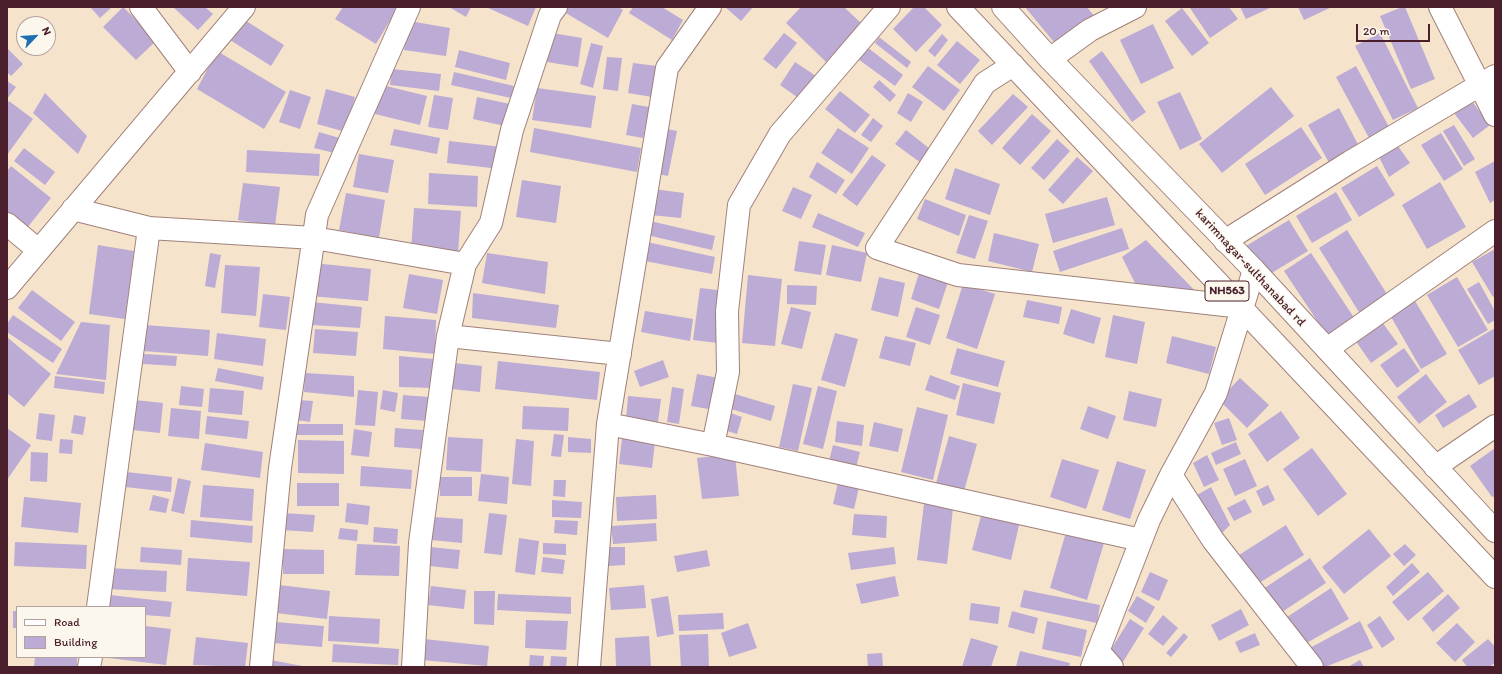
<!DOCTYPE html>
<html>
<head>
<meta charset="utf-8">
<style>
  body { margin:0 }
  #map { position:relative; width:1502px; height:674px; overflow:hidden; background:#f6e3cb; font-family:Itim,sans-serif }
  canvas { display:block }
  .frame { position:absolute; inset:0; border:8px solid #4a1f2b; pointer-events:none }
  .legend { position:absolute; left:16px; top:606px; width:130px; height:52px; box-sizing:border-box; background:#fbf7ec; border:1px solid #b4a19f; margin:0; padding:5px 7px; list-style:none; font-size:12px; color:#4a1f2b }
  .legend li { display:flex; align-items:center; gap:8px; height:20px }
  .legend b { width:20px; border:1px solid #b4a19f }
  .north { position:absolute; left:16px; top:16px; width:40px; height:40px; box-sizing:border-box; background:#fbf7ec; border:1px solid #b4a19f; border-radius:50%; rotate:65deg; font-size:11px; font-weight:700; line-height:16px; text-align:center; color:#4a1f2b }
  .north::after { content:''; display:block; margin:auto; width:14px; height:18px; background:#1f6fb2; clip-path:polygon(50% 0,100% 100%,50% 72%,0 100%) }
  .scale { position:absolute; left:1356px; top:24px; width:74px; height:18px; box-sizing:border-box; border:2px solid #4a1f2b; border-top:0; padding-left:5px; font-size:12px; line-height:14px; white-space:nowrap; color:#4a1f2b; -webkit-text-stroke:3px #fbf7ec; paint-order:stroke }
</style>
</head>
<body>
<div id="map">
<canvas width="1502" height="674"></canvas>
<div class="frame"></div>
<ul class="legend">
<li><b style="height:5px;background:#fff"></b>Road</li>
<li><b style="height:11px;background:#bcabd4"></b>Building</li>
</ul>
<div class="north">N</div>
<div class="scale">20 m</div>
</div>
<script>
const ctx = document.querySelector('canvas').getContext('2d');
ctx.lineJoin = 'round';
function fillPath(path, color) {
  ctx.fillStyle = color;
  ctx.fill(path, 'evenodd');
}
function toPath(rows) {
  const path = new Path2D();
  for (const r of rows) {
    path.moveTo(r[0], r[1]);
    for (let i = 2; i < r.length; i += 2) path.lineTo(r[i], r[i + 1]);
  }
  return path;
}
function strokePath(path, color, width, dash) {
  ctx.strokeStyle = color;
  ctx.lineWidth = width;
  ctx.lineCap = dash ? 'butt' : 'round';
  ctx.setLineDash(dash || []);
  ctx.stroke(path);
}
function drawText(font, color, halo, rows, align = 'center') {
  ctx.font = font + ' Itim,sans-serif';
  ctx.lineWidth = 3;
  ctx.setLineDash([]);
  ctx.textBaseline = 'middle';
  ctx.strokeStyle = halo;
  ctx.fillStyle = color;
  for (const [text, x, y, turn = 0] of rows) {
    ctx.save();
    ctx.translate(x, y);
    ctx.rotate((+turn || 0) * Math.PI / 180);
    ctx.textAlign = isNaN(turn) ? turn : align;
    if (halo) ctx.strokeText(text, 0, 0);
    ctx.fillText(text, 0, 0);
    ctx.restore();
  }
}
const building = toPath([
  [90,7,112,7,100,18],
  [123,7,157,40,136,60,103,27],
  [173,7,205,7,213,14,198,30],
  [343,7,398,7,376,44,335,19],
  [449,7,471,7,466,17],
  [486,7,536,7,528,26],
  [567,7,618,7,623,10,608,38,564,12],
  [633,7,662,7,683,20,672,40,629,13],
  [725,7,753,7,741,21],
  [801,7,844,7,862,24,826,62,786,23],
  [914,7,924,7,942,25,916,52,893,29],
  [1025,7,1087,7,1095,17,1058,47],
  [1191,7,1229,7,1238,19,1210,38,1190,8],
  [1240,7,1272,7,1246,19],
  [1298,7,1332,7,1304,20],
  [1402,7,1405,7,1435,79,1411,89,1380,16],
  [1182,8,1209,43,1192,56,1165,21],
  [243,19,284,45,271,66,230,40],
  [409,21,450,28,446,56,404,50],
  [1153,24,1174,68,1141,84,1120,40],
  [552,33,582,38,578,67,547,62],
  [784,33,797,43,776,69,763,59],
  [1380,33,1418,108,1393,120,1355,46],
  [942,34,948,40,935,57,928,51],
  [879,37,911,62,907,68,875,43],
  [957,41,980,60,960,84,937,65],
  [591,43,603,46,593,88,580,84],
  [867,47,903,75,895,86,858,59],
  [7,48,23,64,11,76,7,72],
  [459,50,510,63,506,80,455,67],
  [217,51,286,92,264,129,197,89],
  [1102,51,1146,112,1132,122,1089,61],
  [607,57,622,58,618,91,603,89],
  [795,62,819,78,804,102,780,85],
  [633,63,657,66,652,97,628,93],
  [928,66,960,90,944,111,912,87],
  [1356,66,1389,127,1369,138,1336,77],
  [392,69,441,74,439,91,390,85],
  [454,72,514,86,511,98,451,85],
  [879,80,896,95,890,102,873,87],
  [7,81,16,87,7,99],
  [382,85,427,96,420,125,375,114],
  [1271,87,1294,116,1222,173,1199,144],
  [537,88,596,96,591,128,532,120],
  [326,89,355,97,346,132,317,124],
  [290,90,311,97,300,129,279,122],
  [840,91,870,115,855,133,825,109],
  [1180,92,1202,139,1180,150,1157,102],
  [45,93,87,136,78,154,33,113],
  [908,93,923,102,911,122,897,113],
  [1013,94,1028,107,992,145,978,131],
  [434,95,453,98,448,130,428,127],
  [477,97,510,104,505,126,473,119],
  [1471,100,1490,125,1473,138,1454,113],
  [9,101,33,119,7,155,7,104],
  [632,104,649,107,643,138,626,135],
  [1339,108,1362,152,1332,168,1308,125],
  [1032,114,1051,131,1020,165,1002,148],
  [873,118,883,126,871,142,861,135],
  [1454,125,1475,159,1464,166,1443,131],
  [1301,127,1322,158,1265,195,1245,164],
  [534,128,641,148,637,172,530,152],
  [662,128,677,131,668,176,653,173],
  [838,128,869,148,852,174,821,153],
  [394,129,440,138,437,154,390,145],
  [906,130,930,149,921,163,895,144],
  [319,132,343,139,339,154,314,148],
  [1441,133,1463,169,1444,181,1421,145],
  [1057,139,1070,151,1044,180,1031,168],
  [449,141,502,147,500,169,447,163],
  [1395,142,1410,163,1389,177,1377,153],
  [24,148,55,172,45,185,14,161],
  [247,150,320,154,319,176,246,172],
  [359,154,394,160,388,193,353,187],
  [872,155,886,165,857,206,842,195],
  [1077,157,1093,171,1063,204,1048,190],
  [1495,161,1495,200,1490,203,1475,172],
  [817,162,845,180,836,194,809,177],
  [11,166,51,198,23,233,7,221,7,171],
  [1377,166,1395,195,1359,217,1341,188],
  [955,168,1000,184,990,215,945,199],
  [429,173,478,176,477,207,428,204],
  [522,180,561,186,556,223,516,217],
  [1440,182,1466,227,1427,249,1402,205],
  [243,183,280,187,275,226,238,220],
  [793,187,812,195,801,219,782,211],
  [653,189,684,193,681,218,650,215],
  [1336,192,1352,220,1312,243,1296,216],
  [346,193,385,200,379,238,339,230],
  [1107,197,1115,225,1053,243,1045,214],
  [925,199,966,215,959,236,917,219],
  [414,208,461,211,458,253,411,250],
  [818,213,865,233,858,247,812,227],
  [969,215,988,221,975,259,956,253],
  [1289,220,1308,251,1265,277,1246,246],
  [650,221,715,236,712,250,647,235],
  [1122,228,1129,249,1060,272,1053,251],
  [1347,230,1390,299,1362,317,1319,248],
  [994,233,1039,244,1032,272,988,261],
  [1146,240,1198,294,1137,287,1122,257],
  [799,241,826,245,821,275,794,271],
  [647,242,715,257,712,274,645,261],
  [98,245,134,251,125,319,89,314],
  [832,245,867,253,861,282,826,275],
  [1495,249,1495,296,1493,297,1472,262],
  [210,253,221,255,215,288,205,286],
  [487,253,548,262,545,294,482,283],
  [1311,253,1355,319,1328,337,1284,271],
  [313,263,371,269,368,301,310,296],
  [225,265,260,267,256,316,221,313],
  [919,273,948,282,939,309,911,299],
  [409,274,443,280,437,314,403,308],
  [748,275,782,279,775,346,742,343],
  [879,277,905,283,898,317,871,310],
  [1457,277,1488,330,1458,347,1427,295],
  [1479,282,1495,311,1495,320,1488,324,1467,289],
  [963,284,995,294,977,349,946,338],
  [787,285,817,286,816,305,787,304],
  [700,288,725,291,718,343,693,340],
  [32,290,75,322,61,341,18,308],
  [473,293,559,305,556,328,472,318],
  [263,294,290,297,286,330,259,327],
  [1027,300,1062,307,1059,324,1023,317],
  [1415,301,1447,354,1421,369,1390,315],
  [311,302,362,307,360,328,311,325],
  [791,307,811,312,802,349,781,344],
  [916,307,940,315,930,345,906,337],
  [1071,309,1101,318,1094,344,1063,334],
  [645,311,693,319,690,341,641,332],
  [13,315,62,349,53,363,7,332,7,324],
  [1113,315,1145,322,1137,364,1105,357],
  [385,316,436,320,435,354,383,349],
  [81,322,110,325,106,380,56,374],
  [1382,322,1398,344,1371,363,1355,340],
  [145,325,210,330,208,356,143,351],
  [1495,328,1495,376,1479,385,1458,350],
  [315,329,358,332,356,356,313,353],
  [217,333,266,339,263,366,214,359],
  [835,333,858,339,845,387,821,380],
  [885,336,916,343,910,366,879,358],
  [1172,336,1216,347,1209,374,1166,363],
  [7,337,51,374,24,407,7,393],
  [957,348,1005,361,998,387,950,374],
  [1404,348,1420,371,1397,388,1380,365],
  [144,354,177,356,176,366,143,364],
  [399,356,433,359,432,388,399,387],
  [663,360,669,377,640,387,634,371],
  [498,361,600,372,597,400,495,389],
  [454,363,482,366,480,392,451,389],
  [218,368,264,377,262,390,215,381],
  [305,373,354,376,354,397,304,392],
  [697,374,719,378,714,410,691,406],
  [1426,374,1447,402,1419,424,1397,397],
  [930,375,960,386,955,400,925,390],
  [55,376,105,382,104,394,54,388],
  [1240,378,1269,405,1247,428,1219,400],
  [963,383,1001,393,994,424,956,415],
  [793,384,812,388,798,451,779,447],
  [181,386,204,389,202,407,179,405],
  [818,386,837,391,823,449,803,444],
  [672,387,684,389,679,424,667,422],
  [210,388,244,391,242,415,208,412],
  [358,390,378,392,375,426,355,425],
  [383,390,398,393,395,412,380,409],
  [1129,391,1162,399,1156,427,1123,420],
  [735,394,775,406,771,421,731,409],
  [1469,394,1477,407,1443,428,1435,415],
  [403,395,429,397,427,421,401,419],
  [628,396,661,399,658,422,626,419],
  [134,400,163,403,160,433,132,430],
  [298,400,313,401,310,422,297,420],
  [523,406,569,408,568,431,522,429],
  [1088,406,1116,416,1108,439,1080,429],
  [917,407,948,415,933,480,901,472],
  [171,408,201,411,199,439,168,436],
  [1281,411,1300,438,1267,462,1248,434],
  [728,412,742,417,737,434,724,430],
  [39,413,55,415,52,441,36,439],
  [74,415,86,417,83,435,71,433],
  [207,416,249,421,247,439,205,434],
  [1229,418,1237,440,1222,445,1214,423],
  [837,421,864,425,862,446,835,442],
  [874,422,903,429,898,452,869,446],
  [297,424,343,424,343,435,297,435],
  [7,428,31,445,7,480],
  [395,428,423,430,421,449,394,447],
  [354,429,372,432,369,457,351,455],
  [554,434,564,435,561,457,551,456],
  [949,436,977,444,963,495,935,487],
  [448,437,483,439,481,472,446,470],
  [568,437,591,439,591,453,568,452],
  [622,438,655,442,652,468,619,464],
  [60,439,73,440,72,454,59,453],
  [516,439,534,441,531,486,512,484],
  [298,440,344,441,344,474,298,473],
  [1236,442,1241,454,1216,465,1211,453],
  [205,443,263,452,260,478,201,470],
  [833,445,860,452,856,468,829,461],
  [1312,448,1347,494,1318,516,1283,469],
  [1495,448,1495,496,1492,497,1470,466],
  [31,452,48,453,47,482,30,481],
  [735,454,739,496,702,499,697,458],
  [1207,455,1219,480,1204,487,1193,463],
  [1062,459,1099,470,1086,509,1050,497],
  [1245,459,1257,486,1235,496,1223,469],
  [1117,461,1146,470,1130,519,1102,510],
  [361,466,412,470,411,489,360,486],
  [126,472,172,477,171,492,125,487],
  [481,474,509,477,507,504,478,501],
  [440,477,472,477,472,496,440,496],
  [178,478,191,481,184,514,171,511],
  [839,478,860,483,854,509,833,504],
  [554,480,566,480,565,497,553,496],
  [297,483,339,483,339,506,297,506],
  [203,485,254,489,252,521,200,517],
  [1268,485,1275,500,1263,506,1256,491],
  [1211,487,1230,525,1219,536,1197,495],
  [153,495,169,499,166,513,149,510],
  [656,495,657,519,617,521,616,497],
  [24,497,81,503,78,533,21,527],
  [1245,499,1252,512,1234,521,1227,508],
  [552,500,582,502,581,518,552,517],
  [347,503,370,506,368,525,345,522],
  [924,504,953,508,947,564,917,560],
  [982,512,1020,521,1011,560,972,550],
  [282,513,315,515,313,532,281,530],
  [489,513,507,515,502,555,484,553],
  [854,514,887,516,886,538,852,535],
  [434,517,463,519,462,543,431,540],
  [191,520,253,526,252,543,190,537],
  [555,520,578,521,577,535,554,533],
  [656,523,657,541,613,544,611,526],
  [1286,525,1304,555,1256,585,1239,555],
  [374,527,398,529,397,544,373,542],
  [340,528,358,530,357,541,338,539],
  [1369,529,1391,556,1344,594,1322,567],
  [1066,532,1104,543,1087,600,1050,588],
  [519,538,539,541,535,575,515,572],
  [15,542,87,545,86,569,14,566],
  [543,543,566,544,566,555,543,554],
  [357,544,400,546,399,576,355,575],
  [1405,544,1416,555,1404,566,1393,554],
  [141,547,182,550,181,565,140,562],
  [430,547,460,550,458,569,429,566],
  [607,547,625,547,625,565,607,566],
  [894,547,896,564,851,570,848,553],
  [283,549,324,550,324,574,283,574],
  [707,550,710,566,677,572,674,556],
  [543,557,565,560,563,574,541,572],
  [188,558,250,562,247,596,186,591],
  [1310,558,1326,583,1279,614,1260,591],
  [1412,563,1420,572,1393,596,1386,587],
  [108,568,167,571,166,592,107,589],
  [1150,572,1168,580,1159,601,1141,592],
  [1428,572,1444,591,1408,621,1392,602],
  [895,576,899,596,861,604,856,584],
  [279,585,330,591,327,619,276,613],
  [644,585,646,608,611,610,609,588],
  [431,586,466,590,464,609,428,605],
  [1331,588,1349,619,1303,645,1287,617],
  [1024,590,1100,605,1097,623,1020,607],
  [474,591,495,591,494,625,474,624],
  [498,594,571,597,571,614,497,610],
  [1448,594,1460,608,1433,632,1422,618],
  [110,595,172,602,170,617,145,615,145,607,109,607],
  [668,596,674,634,657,637,651,599],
  [1137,596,1155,607,1146,623,1128,611],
  [971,603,1000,607,998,624,969,620],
  [1241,609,1249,625,1219,641,1211,625],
  [13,611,17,611,17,628,13,628],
  [1012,611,1038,618,1034,634,1008,627],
  [723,613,724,629,679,631,678,615],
  [1163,615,1178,628,1163,646,1148,634],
  [329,616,380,619,379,644,328,641],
  [1380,616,1395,639,1382,648,1367,625],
  [1130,619,1144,628,1121,665,1107,656],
  [526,620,568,621,566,650,525,648],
  [1047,621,1087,630,1081,657,1042,649],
  [1360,621,1373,648,1325,667,1320,667,1308,649],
  [275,622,324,626,322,647,273,643],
  [748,623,757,648,729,657,721,633],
  [1457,623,1475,642,1455,662,1436,643],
  [145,626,171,629,166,665,109,658,145,657],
  [1184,633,1188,637,1171,657,1166,653],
  [1255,633,1260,645,1240,653,1235,642],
  [708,634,709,667,681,667,679,635],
  [649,636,651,667,616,667,615,638],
  [196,637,248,643,245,667,193,665],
  [971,638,998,646,991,667,962,667],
  [424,639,489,646,487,666,422,660],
  [1488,639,1495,647,1495,663,1489,667,1467,667,1462,660],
  [333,644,399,649,398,665,332,662],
  [1020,651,1070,663,1069,667,1016,667],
  [882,653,883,667,868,667,867,654],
  [530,655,544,656,543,667,529,667],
  [551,656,567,657,566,667,550,667],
  [35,657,77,657,77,667,34,667],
  [271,660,302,666,302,667,270,667],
  [1360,660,1364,667,1348,667]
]);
const minor = toPath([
  [141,7,190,72],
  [710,7,667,68,608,424,713,445,1141,540],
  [1440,7,1495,115],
  [1050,59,1090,30,1135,7],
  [1013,65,985,83,877,248,958,275,1242,307],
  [73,209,149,228,98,607],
  [7,224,38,250],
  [149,228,314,238,465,264],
  [1225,241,1350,162,1495,76],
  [7,288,244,7],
  [448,336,620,354],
  [1327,349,1495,231],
  [713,445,728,372,727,311,739,205,780,134,889,7],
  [1435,467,1495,426],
  [1171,475,1213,540,1312,667],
  [1098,651,1112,667],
  [89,667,91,657],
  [261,667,280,468,317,215,409,7],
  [413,667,420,543,448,336,465,264,491,223,512,130,550,15,556,7],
  [589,667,608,424],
  [1092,667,1149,520,1171,475,1216,393,1254,270]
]);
const highway = toPath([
  [958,7,1495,577],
  [1003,7,1050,59,1254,270,1495,531]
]);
const shields = [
  [1227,291,44]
];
const shieldNames = [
  ["NH563",1227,291]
];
const streetNames = [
  ["karimnagar-sulthanabad rd",1250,268,47]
];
fillPath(building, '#bcabd4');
strokePath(minor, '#a0817b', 24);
strokePath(highway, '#a0817b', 24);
strokePath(minor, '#fff', 22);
strokePath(highway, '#fff', 22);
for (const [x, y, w] of shields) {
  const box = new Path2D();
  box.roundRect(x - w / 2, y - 10, w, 20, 3);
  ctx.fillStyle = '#fbf7ec';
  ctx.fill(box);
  strokePath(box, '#4a1f2b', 1);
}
drawText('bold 12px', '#4a1f2b', null, shieldNames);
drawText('13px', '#4a1f2b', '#fbf7ec', streetNames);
</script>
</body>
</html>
